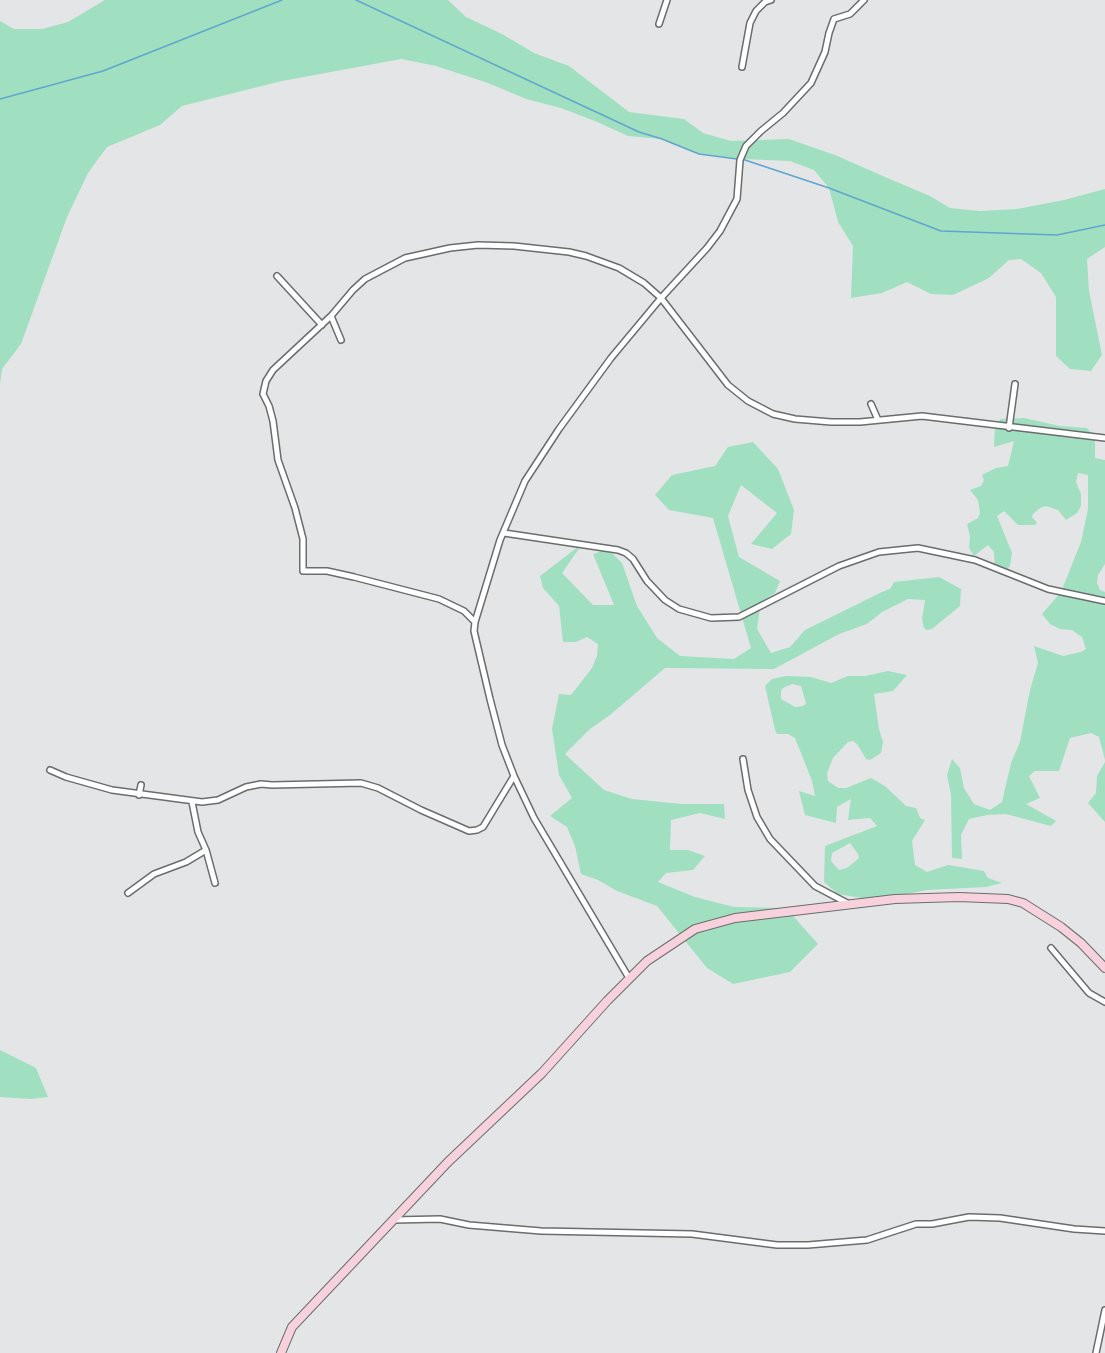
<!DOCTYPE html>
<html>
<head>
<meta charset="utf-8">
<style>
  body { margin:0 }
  canvas { display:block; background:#e4e5e7 }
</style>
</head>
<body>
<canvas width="1105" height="1353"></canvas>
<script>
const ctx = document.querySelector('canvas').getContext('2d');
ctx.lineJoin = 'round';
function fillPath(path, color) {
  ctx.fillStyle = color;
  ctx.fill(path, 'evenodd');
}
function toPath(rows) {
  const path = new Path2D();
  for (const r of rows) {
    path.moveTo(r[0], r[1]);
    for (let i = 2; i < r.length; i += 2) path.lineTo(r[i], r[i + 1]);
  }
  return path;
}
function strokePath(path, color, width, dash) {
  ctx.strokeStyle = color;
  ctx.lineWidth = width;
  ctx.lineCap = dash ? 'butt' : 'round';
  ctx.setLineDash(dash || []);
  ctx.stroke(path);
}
const green = toPath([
  [105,0,448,0,466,17,502,34,534,53,569,66,629,112,684,119,703,133,731,141,789,139,835,155,892,180,930,196,950,208,980,211,1017,209,1064,200,1105,189,1105,247,1087,259,1089,291,1102,355,1091,371,1070,369,1056,356,1056,297,1041,273,1021,259,1009,260,989,278,953,295,931,294,907,282,882,293,851,298,853,246,838,222,829,188,814,170,790,161,743,159,699,154,662,139,628,136,595,121,561,108,526,99,488,83,436,66,401,59,282,81,182,106,160,125,107,147,88,173,67,217,21,344,2,369,0,384,0,21,14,29,42,29,68,22],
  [1024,418,1060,426,1087,428,1095,437,1095,458,1105,460,1105,564,1098,575,1097,583,1100,590,1105,592,1105,760,1099,737,1091,733,1070,738,1059,771,1035,771,1029,776,1040,798,1026,804,1056,821,1051,826,1006,814,987,815,969,819,961,835,962,859,952,858,951,795,947,775,952,759,960,768,964,788,974,804,990,810,1002,802,1011,763,1020,742,1030,690,1038,663,1034,646,1063,656,1081,652,1086,649,1082,637,1072,630,1060,629,1050,624,1042,614,1061,592,1081,542,1088,509,1088,475,1078,473,1076,482,1081,494,1081,506,1077,513,1066,520,1058,510,1046,506,1040,508,1033,514,1032,517,1037,523,1035,525,1018,525,1004,511,997,516,1012,553,1010,566,1002,575,995,572,994,552,988,545,974,556,969,548,970,536,967,524,978,518,980,513,978,500,970,490,981,486,984,480,982,475,996,468,1008,466,1014,441,994,447,995,425,1001,419],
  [753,442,778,469,794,510,791,534,772,549,751,544,777,513,741,485,728,516,739,557,780,581,775,593,761,602,757,629,771,653,790,647,805,630,882,592,890,589,894,582,939,577,961,589,960,606,932,629,927,630,924,628,922,619,925,600,908,599,882,612,867,624,839,634,774,669,665,668,610,715,590,729,565,754,604,790,632,799,681,804,724,804,725,819,700,813,671,820,670,850,688,850,705,856,693,870,666,873,658,882,695,897,734,907,786,908,818,944,790,972,733,984,707,968,657,906,617,891,598,880,581,874,575,846,567,827,550,816,572,798,559,775,552,729,559,694,571,695,592,668,597,656,598,644,587,637,576,642,563,642,559,606,543,588,540,576,583,543,562,573,593,605,614,605,593,554,608,549,622,563,637,606,657,638,680,656,734,659,751,648,713,518,669,510,655,495,672,475,715,466,728,447],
  [888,671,907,675,893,691,874,694,879,729,883,742,881,753,870,760,866,759,857,744,853,741,848,742,833,758,827,773,828,781,838,788,846,788,871,778,885,786,906,806,916,808,920,818,925,820,912,841,915,865,927,872,948,865,984,871,988,878,1002,883,986,887,927,890,874,900,838,894,824,882,825,846,877,826,870,818,848,820,851,799,837,807,836,823,805,815,799,791,815,796,812,781,795,738,788,734,777,734,775,730,765,686,772,679,786,676,811,677,831,683,848,676,865,676],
  [792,684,801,686,806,703,803,706,795,707,781,699,781,691,783,688],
  [850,843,858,854,859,858,847,868,839,870,831,861,832,853],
  [1105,762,1105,822,1088,803,1096,793,1097,776],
  [0,1050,36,1068,48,1097,31,1099,0,1097]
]);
const stream = toPath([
  [356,0,639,132,662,139,699,154,737,159],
  [0,99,103,71,282,0],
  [742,159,829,188,941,231,1057,235,1105,225]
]);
const minor = toPath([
  [659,24,667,0],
  [742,67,750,23,756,11,765,2,771,0],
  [277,276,322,325],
  [331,316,341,340],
  [871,404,878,420],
  [1009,428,1015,384],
  [504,533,618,550,626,553,633,559,647,581,665,600,679,609,711,618,739,617,839,566,879,552,918,548,975,560,1048,589,1105,601],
  [475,622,464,611,439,599,354,577,327,571,303,571,303,539,295,508,278,460,273,421,269,406,263,394,266,381,273,370,331,316,353,290,365,279,405,258,450,248,478,245,514,246,569,252,586,256,619,268,644,283,661,298,728,385,748,401,773,414,795,419,831,422,860,422,922,416,1105,438],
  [743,759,748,790,757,817,770,839,815,886,849,904],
  [50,770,66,777,112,790,202,802,218,800,246,787,261,784,272,785,361,783,378,788,421,810,469,831,477,830,483,827,514,776],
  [139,795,141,785],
  [192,802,198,832,206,850,215,883],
  [128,893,154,874,186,862,206,850],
  [1051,948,1089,993,1105,1002],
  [629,978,534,818,514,776,502,745,490,699,474,631,475,622,500,540,525,481,559,429,611,358,661,298,707,248,720,231,737,199,740,160,746,146,761,131,783,113,811,83,825,52,829,33,834,19,850,14,864,0],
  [393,1220,440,1219,469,1225,541,1231,692,1234,777,1245,808,1245,867,1240,916,1224,932,1224,969,1217,1000,1218,1074,1229,1105,1231],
  [1096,1353,1105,1310]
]);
const secondary = toPath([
  [281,1353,292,1327,448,1162,542,1073,607,1001,647,961,695,929,735,918,895,899,959,897,1008,899,1023,903,1061,927,1081,943,1105,968]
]);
fillPath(green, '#a0e0c1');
strokePath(stream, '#60a5cd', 1.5);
strokePath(minor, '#6b6c6e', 8);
strokePath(secondary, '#6b6c6e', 10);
strokePath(minor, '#fff', 5);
strokePath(secondary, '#f7d2dc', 8);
</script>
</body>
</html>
